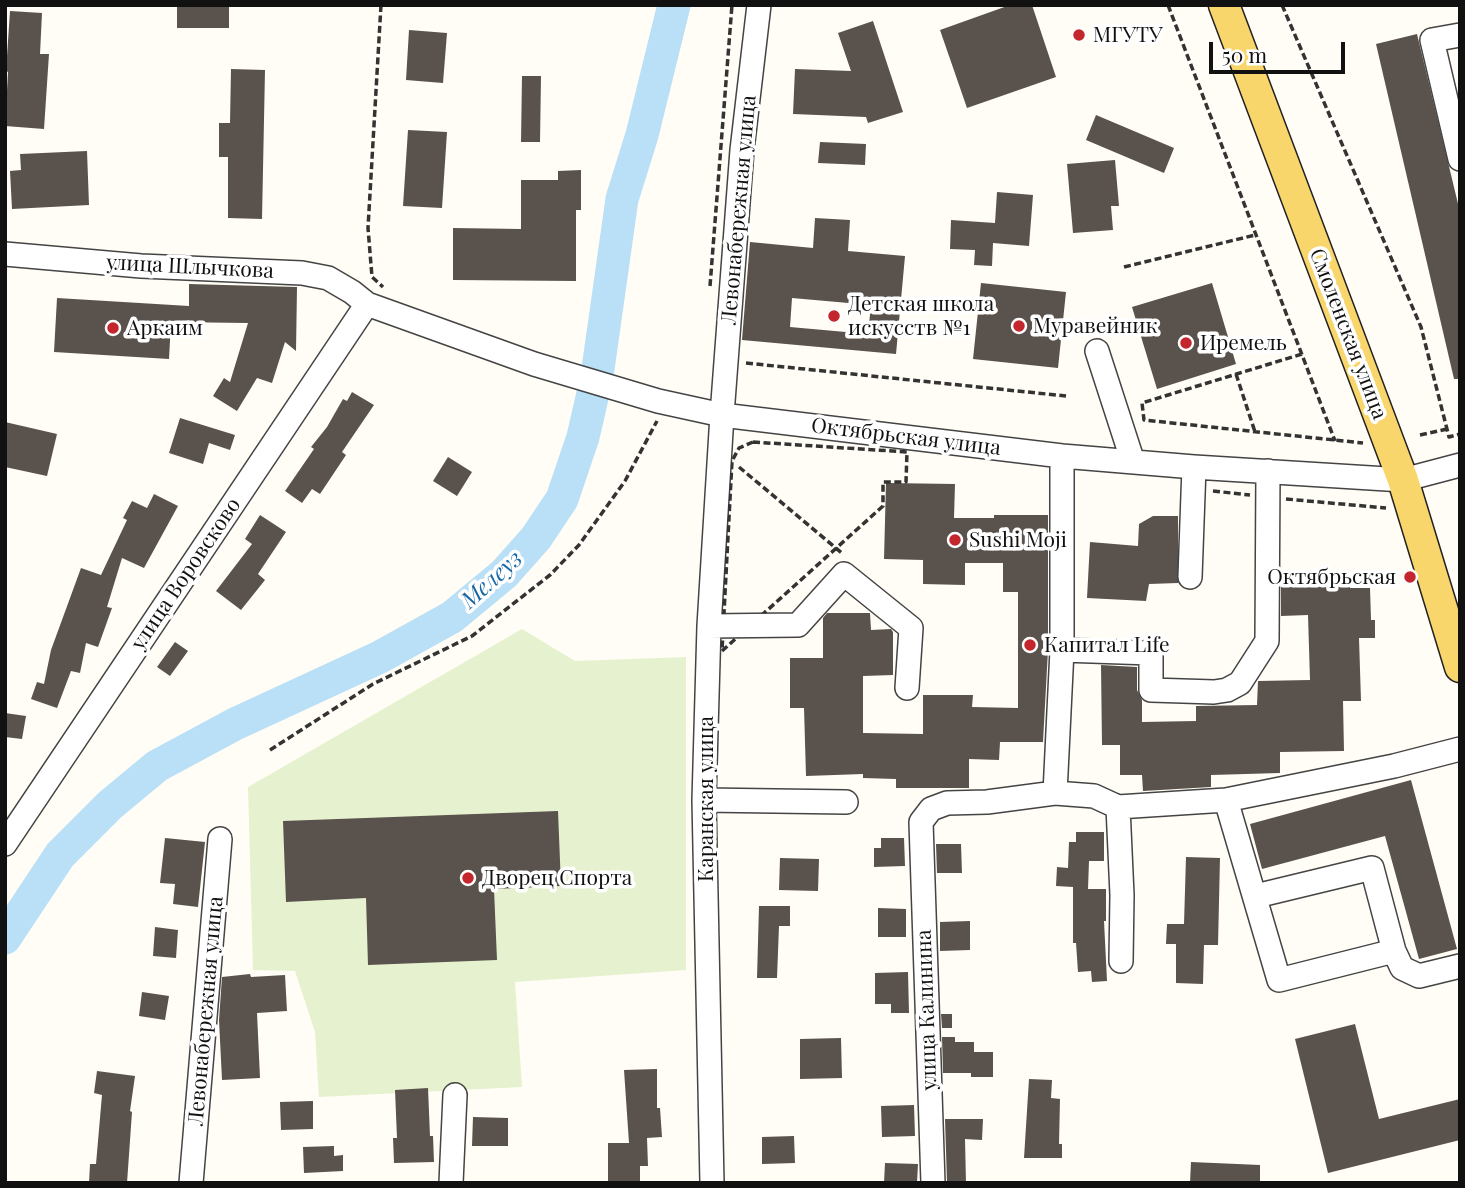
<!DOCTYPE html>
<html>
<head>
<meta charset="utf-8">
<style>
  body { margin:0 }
  #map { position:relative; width:1465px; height:1188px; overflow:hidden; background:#fffdf5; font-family:"Playfair Display",serif }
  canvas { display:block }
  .frame { position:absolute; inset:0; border:7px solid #111; pointer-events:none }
  .scale { position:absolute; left:1209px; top:42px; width:136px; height:32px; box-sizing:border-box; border:4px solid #111; border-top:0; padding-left:9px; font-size:21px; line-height:24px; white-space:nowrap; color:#111; -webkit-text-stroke:5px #fff; paint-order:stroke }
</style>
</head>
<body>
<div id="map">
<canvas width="1465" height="1188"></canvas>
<div class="frame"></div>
<div class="scale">50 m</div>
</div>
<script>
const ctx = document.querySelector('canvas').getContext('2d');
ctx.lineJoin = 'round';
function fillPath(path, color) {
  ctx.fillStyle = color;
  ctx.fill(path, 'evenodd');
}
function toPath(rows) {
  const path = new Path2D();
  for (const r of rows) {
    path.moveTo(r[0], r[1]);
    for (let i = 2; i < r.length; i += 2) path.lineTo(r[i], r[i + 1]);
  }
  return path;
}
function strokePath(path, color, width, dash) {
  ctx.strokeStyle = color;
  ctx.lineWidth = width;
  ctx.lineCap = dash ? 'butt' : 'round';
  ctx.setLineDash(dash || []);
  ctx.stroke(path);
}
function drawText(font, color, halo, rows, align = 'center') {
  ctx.font = font + ' "Playfair Display",serif';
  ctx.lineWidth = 7;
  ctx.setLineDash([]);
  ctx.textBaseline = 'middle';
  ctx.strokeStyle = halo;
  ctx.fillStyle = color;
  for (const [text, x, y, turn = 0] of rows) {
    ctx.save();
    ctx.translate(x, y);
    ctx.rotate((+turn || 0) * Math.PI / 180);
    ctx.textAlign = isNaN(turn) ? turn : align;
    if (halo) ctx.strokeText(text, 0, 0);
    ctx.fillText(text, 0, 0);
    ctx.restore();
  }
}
const pitch = toPath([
  [522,629,575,661,686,657,686,970,515,982,522,1087,319,1097,315,1032,295,971,253,970,248,787]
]);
const river = toPath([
  [5,938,60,855,110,805,157,766,235,724,380,657,452,617,504,574,536,538,562,499,583,437,597,376,622,199,642,135,674,5]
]);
const building = toPath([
  [177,5,229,5,229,28,177,28],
  [1010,5,1032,5,1056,77,967,108,940,30],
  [10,11,42,13,40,54,49,54,44,129,5,126,8,72,6,71],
  [873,21,903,112,868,123,866,117,793,114,795,69,851,71,838,33],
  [409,30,447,33,443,83,406,80],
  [1417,34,1460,212,1460,379,1454,379,1376,44],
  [231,69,265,70,262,219,228,218,228,157,219,157,219,123,230,123],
  [522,76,541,76,540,142,521,142],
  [1096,115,1174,148,1164,173,1086,140],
  [408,130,447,132,442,208,403,206],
  [820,142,866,144,865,165,818,163],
  [87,151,89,205,12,209,10,171,21,170,20,154],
  [1115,160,1119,206,1111,206,1113,230,1073,233,1067,164],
  [581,170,581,210,576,210,576,281,453,280,453,228,521,229,521,180,558,180,558,171],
  [997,192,1033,195,1029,246,993,243,992,266,974,265,975,250,950,249,951,220,995,223],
  [815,218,850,220,848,251,905,256,896,354,742,340,750,242,813,248],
  [792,298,871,305,868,334,790,327],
  [981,283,1066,292,1058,368,973,359],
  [1212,283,1236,364,1157,389,1132,307],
  [189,284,297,287,296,351,285,342,272,383,257,378,237,411,213,396,224,378,230,382,248,323,171,322,169,359,54,352,57,298,189,306],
  [352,392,374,405,342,452,346,455,320,494,312,489,302,503,285,491,314,449,311,447,327,427,343,399,347,401],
  [180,418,235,435,230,450,209,443,203,464,169,453],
  [5,422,57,434,47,476,5,467],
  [448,457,472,472,457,496,433,481],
  [886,483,955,484,954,518,994,518,994,515,1048,515,1048,650,1043,742,1000,742,999,760,969,759,969,788,896,788,896,779,863,778,863,774,806,776,804,708,790,708,790,658,823,658,823,618,827,613,870,613,871,630,891,629,893,632,893,675,863,676,863,733,923,734,923,695,973,695,972,707,1018,708,1018,592,1003,592,1003,563,965,563,965,585,923,584,923,560,884,559],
  [154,494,178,506,144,568,122,558,107,607,112,608,98,647,86,643,80,673,71,671,57,708,31,699,37,682,44,684,51,650,81,568,101,575,127,520,123,518,132,501,147,508],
  [260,515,286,532,258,574,265,580,241,610,216,591,252,544,245,539],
  [1153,516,1178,516,1178,583,1149,584,1146,601,1087,598,1090,542,1138,546,1139,524],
  [1349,571,1350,588,1370,588,1371,620,1375,620,1375,638,1359,638,1361,701,1343,701,1344,751,1280,752,1280,773,1211,775,1211,787,1143,791,1142,775,1120,775,1120,745,1102,745,1101,665,1137,667,1137,690,1142,700,1142,722,1196,721,1196,706,1257,705,1258,681,1310,680,1308,615,1281,616,1281,585,1291,585,1291,572],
  [175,642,188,651,170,676,157,667],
  [5,713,26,716,22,739,5,737],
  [1411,780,1457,949,1419,959,1385,836,1262,869,1250,824],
  [558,811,561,886,494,889,497,960,368,965,366,898,286,902,283,821],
  [1076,832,1104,832,1104,861,1089,861,1088,889,1106,889,1106,921,1104,921,1107,981,1092,982,1091,971,1078,972,1076,943,1073,943,1073,887,1056,886,1057,867,1068,868,1069,842,1076,842],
  [165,838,205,842,198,907,173,904,175,884,160,883],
  [881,838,904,838,905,866,874,867,874,848,881,848],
  [936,844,961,844,962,873,937,873],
  [1186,857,1220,858,1218,945,1204,945,1203,984,1176,983,1176,944,1166,944,1167,924,1184,924],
  [780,858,819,859,818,891,779,890],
  [759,906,790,906,790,926,779,926,777,978,757,978],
  [878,908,906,909,906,937,878,937],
  [970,921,970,950,940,951,940,922],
  [155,927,178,930,176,958,153,956],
  [908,972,909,1013,891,1013,891,1004,875,1004,875,973],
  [250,974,251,977,285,975,287,1011,257,1013,260,1078,222,1080,219,1020,222,977],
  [142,992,169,996,165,1020,139,1016],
  [941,1014,952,1014,952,1028,942,1028],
  [1355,1024,1379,1119,1460,1099,1460,1140,1328,1173,1295,1039],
  [942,1037,955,1037,955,1042,974,1042,974,1052,993,1052,993,1077,971,1077,971,1073,943,1073],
  [841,1038,842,1078,800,1079,800,1039],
  [657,1069,657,1108,660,1108,662,1137,647,1138,648,1166,640,1166,640,1183,608,1183,608,1143,629,1143,624,1070],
  [97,1071,135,1076,130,1111,132,1112,127,1183,89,1183,90,1164,96,1164,102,1095,94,1093],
  [1029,1079,1052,1080,1051,1098,1060,1099,1059,1144,1062,1144,1062,1158,1024,1158],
  [428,1088,430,1136,433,1136,434,1162,394,1163,393,1138,397,1138,395,1090],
  [313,1101,313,1129,281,1130,280,1102],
  [914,1105,915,1136,882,1137,881,1106],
  [473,1117,508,1118,508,1146,472,1146],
  [945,1119,983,1119,982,1140,965,1139,966,1183,947,1183],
  [794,1136,795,1163,762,1164,762,1137],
  [334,1146,334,1156,343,1155,343,1171,304,1173,303,1147],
  [1191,1162,1260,1165,1260,1183,1190,1183],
  [885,1163,918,1164,917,1183,884,1183]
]);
const path = toPath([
  [381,5,368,228,372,277,383,287],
  [1168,5,1335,441],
  [1282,5,1421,327,1449,437,1460,434],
  [1124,267,1255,235],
  [710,286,732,5],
  [1302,354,1142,403,1144,420,1363,443],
  [746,363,1066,396],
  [1236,374,1255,432],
  [1420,435,1447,429],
  [753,442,907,452,906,482,883,482,883,506,722,651,732,461,739,448,753,442],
  [739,467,843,554],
  [1213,491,1250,495],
  [1286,499,1386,508],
  [270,750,373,684,472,636,550,575,579,545,625,481,657,421]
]);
const minor = toPath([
  [1460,35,1432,40,1460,159],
  [5,254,141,266,302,273,328,278,352,292,367,304,534,364,658,401,722,415,1062,456,1194,467,1403,480,1460,465],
  [1097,351,1133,462],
  [1062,456,1062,650,1055,793,1094,796,1118,807,1122,895,1121,961],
  [1190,577,1194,467],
  [709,626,798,625,844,574,911,628,907,688],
  [1062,650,1151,653,1151,690,1214,692,1227,690,1240,683,1267,641,1268,471],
  [704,800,846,802],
  [1118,807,1226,800],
  [5,844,367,304],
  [1256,896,1372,868,1394,951,1402,968,1419,976,1460,966],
  [1394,951,1279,980,1226,800,1394,766,1460,749],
  [191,1183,220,839],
  [451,1183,455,1095],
  [712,1183,704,800,709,626,722,415,742,150,759,5],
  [933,1183,921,822,931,809,947,803,987,802,1055,793]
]);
const major = toPath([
  [1224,5,1403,480,1460,667]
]);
const markers = [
  [1079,35,7,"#c4262e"],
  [834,316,7,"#c4262e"],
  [1019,326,7,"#c4262e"],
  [113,328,7,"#c4262e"],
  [1186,343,7,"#c4262e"],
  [955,540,7,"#c4262e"],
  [1410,577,7,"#c4262e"],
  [1030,645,7,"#c4262e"],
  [468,878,7,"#c4262e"]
];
const poiNames = [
  ["МГУТУ",1093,35],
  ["Детская школа",848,304],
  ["искусств №1",848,328],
  ["Муравейник",1033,326],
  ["Аркаим",127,328],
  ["Иремель",1200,343],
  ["Sushi Moji",969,540],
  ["Октябрьская",1396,577,"right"],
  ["Капитал Life",1044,645],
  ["Дворец Спорта",482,878]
];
const streetNames = [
  ["Левонабережная улица",739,210,-85],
  ["улица Шлычкова",190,267,3],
  ["Смоленская улица",1348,334,69],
  ["Октябрьская улица",906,437,7],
  ["улица Воровсково",186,574,-56],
  ["Каранская улица",706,799,-90],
  ["улица Калинина",927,1010,-92],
  ["Левонабережная улица",206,1011,-85]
];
const waterNames = [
  ["Мелеуз",492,580,-42]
];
fillPath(pitch, '#e6f2cf');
strokePath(river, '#b9e0f7', 33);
fillPath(building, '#5a524d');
strokePath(minor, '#444', 26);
strokePath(major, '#222', 33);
strokePath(path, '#333', 3.5, [7, 3.5]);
strokePath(minor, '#fff', 23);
strokePath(major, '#f9d66b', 30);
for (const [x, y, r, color] of markers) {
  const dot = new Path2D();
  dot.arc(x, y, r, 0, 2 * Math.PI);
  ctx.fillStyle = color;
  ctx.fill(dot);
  strokePath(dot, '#fff', 2.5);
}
drawText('21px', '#111', '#fff', poiNames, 'left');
drawText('21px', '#111', '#fff', streetNames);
drawText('italic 23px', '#1768a6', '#fff', waterNames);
</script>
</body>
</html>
